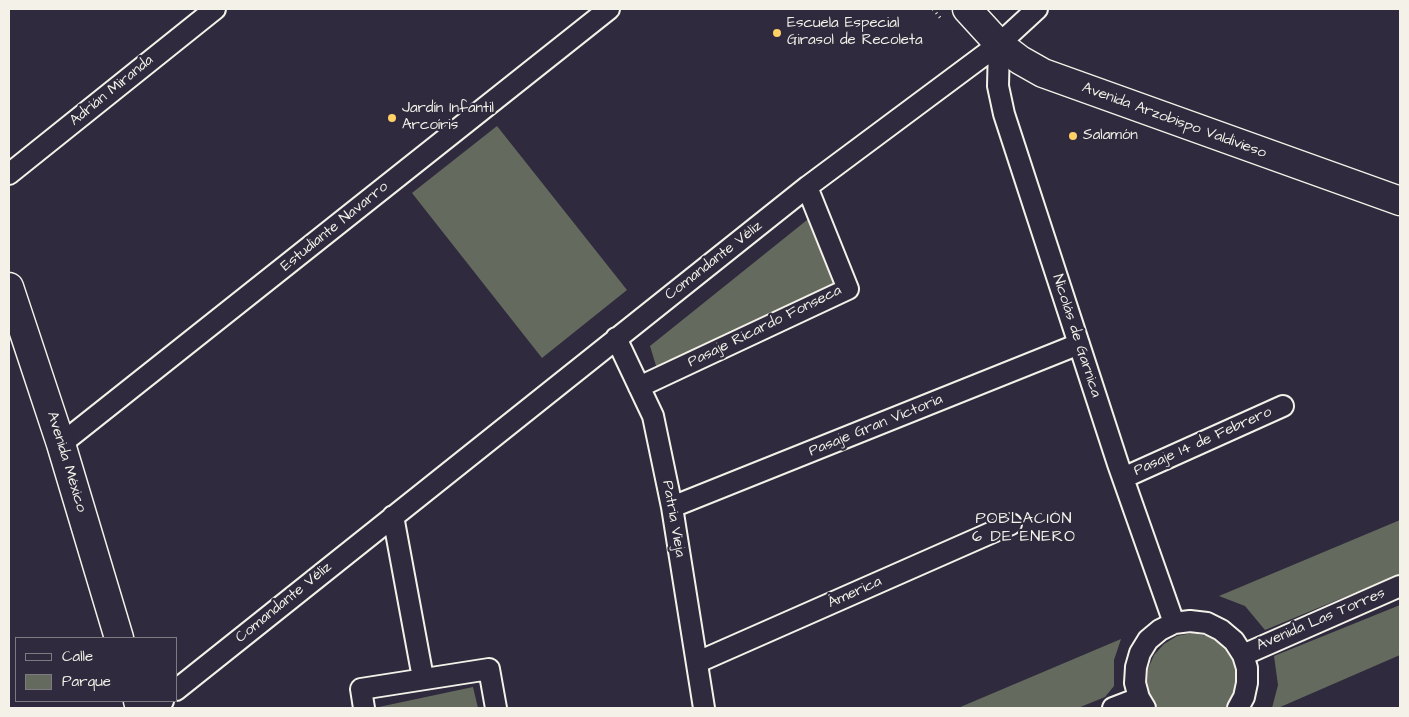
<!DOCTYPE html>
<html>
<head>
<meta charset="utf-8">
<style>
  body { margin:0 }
  #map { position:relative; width:1409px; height:717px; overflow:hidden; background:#2f2a3d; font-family:"Architects Daughter",sans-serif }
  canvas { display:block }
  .frame { position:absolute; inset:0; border:10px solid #f4f1e8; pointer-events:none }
  .legend { position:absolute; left:15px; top:637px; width:162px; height:65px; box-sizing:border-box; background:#2f2a3d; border:1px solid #7e7a81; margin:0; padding:6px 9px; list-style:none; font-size:15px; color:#f4f1e8 }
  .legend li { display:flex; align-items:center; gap:10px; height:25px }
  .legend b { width:25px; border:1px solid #7e7a81 }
</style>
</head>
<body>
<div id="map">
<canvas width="1409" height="717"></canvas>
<div class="frame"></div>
<ul class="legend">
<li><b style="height:6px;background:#2f2a3d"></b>Calle</li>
<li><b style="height:14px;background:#646b5e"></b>Parque</li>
</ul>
</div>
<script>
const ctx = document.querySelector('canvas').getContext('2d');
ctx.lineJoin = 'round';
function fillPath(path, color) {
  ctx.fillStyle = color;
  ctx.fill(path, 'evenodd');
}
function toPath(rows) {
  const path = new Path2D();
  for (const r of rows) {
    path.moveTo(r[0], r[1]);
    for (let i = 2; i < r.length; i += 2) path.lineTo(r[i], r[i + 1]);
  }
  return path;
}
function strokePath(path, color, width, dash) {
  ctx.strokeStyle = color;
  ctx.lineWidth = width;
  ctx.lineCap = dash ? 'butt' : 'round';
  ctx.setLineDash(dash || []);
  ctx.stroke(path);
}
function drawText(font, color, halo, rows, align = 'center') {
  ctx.font = font + ' "Architects Daughter",sans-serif';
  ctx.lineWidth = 4.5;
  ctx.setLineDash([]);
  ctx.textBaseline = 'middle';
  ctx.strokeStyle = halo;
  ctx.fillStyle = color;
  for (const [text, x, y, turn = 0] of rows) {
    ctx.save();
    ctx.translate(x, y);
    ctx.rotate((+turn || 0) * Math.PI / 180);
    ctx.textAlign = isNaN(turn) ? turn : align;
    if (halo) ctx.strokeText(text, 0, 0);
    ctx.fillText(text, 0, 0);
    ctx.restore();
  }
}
const green = toPath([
  [497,126,627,290,542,358,412,193],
  [812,216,838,284,657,369,650,346],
  [1400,520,1400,574,1265,630,1245,606,1219,596],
  [1400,605,1400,655,1278,708,1272,708,1278,685,1274,656],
  [1192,633,1207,636,1220,643,1230,653,1237,667,1238,682,1235,697,1228,708,1158,708,1151,698,1147,684,1148,669,1154,655,1164,644,1177,636],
  [1121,639,1114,660,1114,686,1105,697,1078,708,958,708],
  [473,687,478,708,374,708]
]);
const path = toPath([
  [933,9,942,20]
]);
const street = toPath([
  [999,44,998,86,1004,114,1118,464,1174,623],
  [9,174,215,9],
  [616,338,653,416,672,507,704,708],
  [639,387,848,289,807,187],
  [61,444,609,9],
  [1123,478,1283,406],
  [672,507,1079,344],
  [393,516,423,678],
  [1243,655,1400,586],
  [698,662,1011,524],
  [176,690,807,187,999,44,1037,9],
  [153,708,163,701],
  [364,708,361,689,489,669,496,708],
  [1113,708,1139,698],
  [1145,708,1139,698,1135,683,1136,667,1140,653,1148,640,1160,630,1174,623,1190,621,1207,623,1221,630,1234,641,1243,655,1247,668,1247,683,1244,697,1238,708]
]);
const secondary = toPath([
  [967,9,999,44,1020,60,1043,73,1400,201],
  [9,287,61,444,119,638],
  [138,701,140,708]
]);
const markers = [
  [777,33,5,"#ffd166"],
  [392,118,5,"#ffd166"],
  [1073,136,5,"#ffd166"]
];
const poiNames = [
  ["Escuela Especial",787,24],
  ["Girasol de Recoleta",787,41],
  ["Jardín Infantil",402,109],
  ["Arcoíris",402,126],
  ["Salamón",1083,136]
];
const streetNames = [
  ["Adrián Miranda",112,91,-39],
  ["Avenida Arzobispo Valdivieso",1174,121,20],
  ["Estudiante Navarro",335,227,-39],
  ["Comandante Véliz",714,261,-38],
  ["Pasaje Ricardo Fonseca",765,327,-26],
  ["Nicolás de Garnica",1076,336,72],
  ["Pasaje Gran Victoria",876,426,-22],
  ["Pasaje 14 de Febrero",1203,442,-24],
  ["Avenida México",66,462,73],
  ["Patria Vieja",673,519,80],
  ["Ámerica",855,593,-24],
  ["Comandante Véliz",284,603,-39],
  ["Avenida Las Torres",1321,620,-23]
];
const neighbourhoodNames = [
  ["POBLACIÓN",1024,520],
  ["6 DE ENERO",1024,538]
];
fillPath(green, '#646b5e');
strokePath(street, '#f4f1e8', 24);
strokePath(secondary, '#f4f1e8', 31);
strokePath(path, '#f4f1e8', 3, [1, 4]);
strokePath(street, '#2f2a3d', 20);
strokePath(secondary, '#2f2a3d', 28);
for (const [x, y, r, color] of markers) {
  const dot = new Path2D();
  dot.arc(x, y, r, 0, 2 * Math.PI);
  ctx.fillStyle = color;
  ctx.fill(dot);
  strokePath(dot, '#2f2a3d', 2);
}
drawText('15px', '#f4f1e8', '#2f2a3d', poiNames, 'left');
drawText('15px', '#f4f1e8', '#2f2a3d', streetNames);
ctx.letterSpacing = '1px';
drawText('16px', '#f4f1e8', '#2f2a3d', neighbourhoodNames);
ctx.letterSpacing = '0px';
</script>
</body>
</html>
